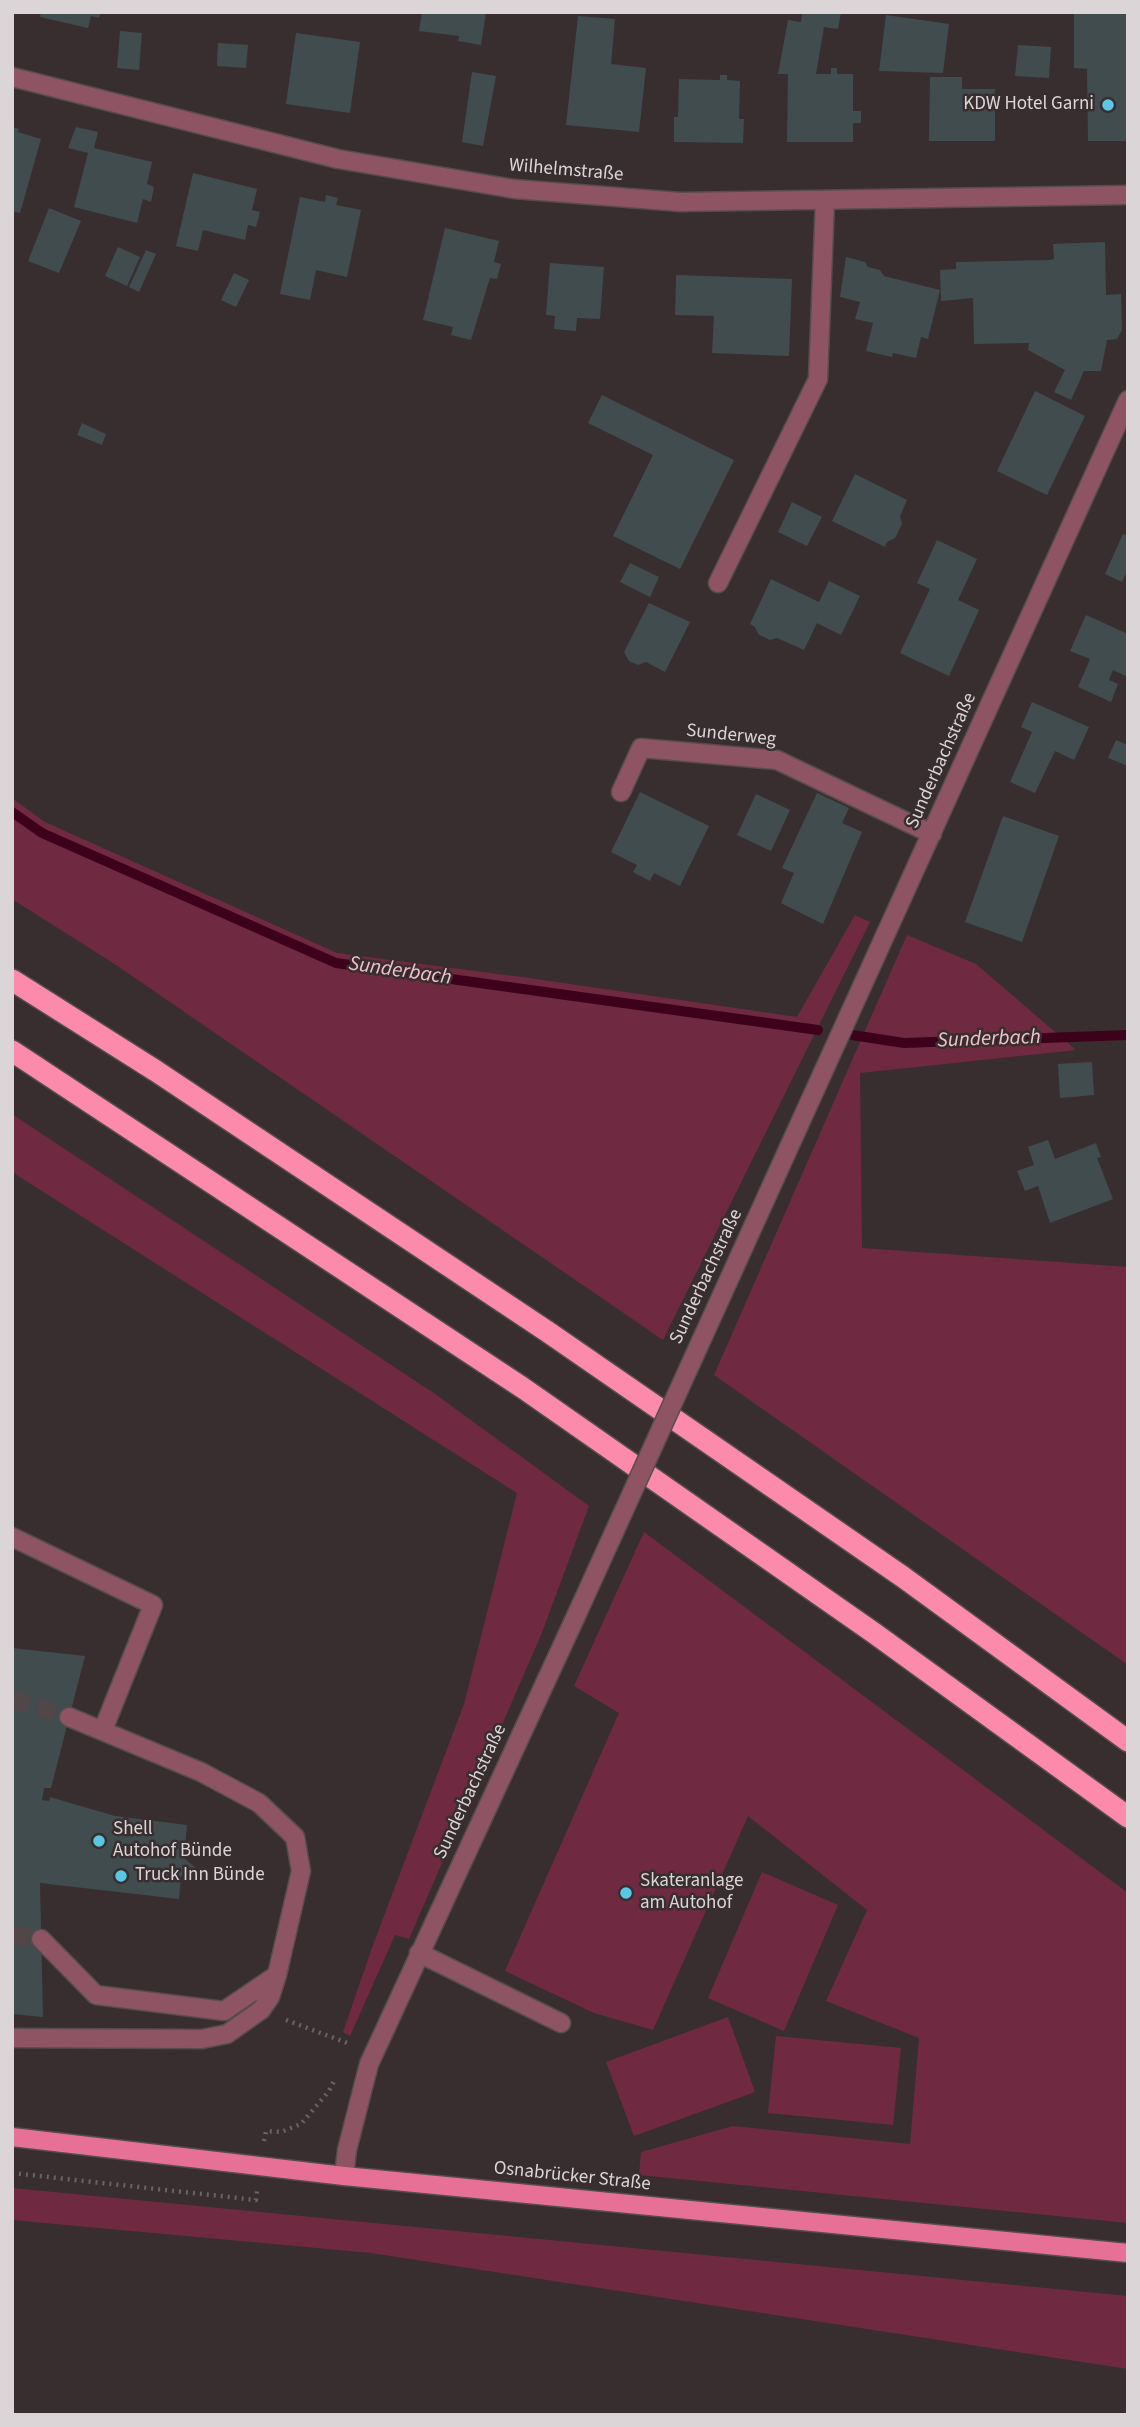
<!DOCTYPE html>
<html>
<head>
<meta charset="utf-8">
<style>
  body { margin:0 }
  #map { position:relative; width:1140px; height:2427px; overflow:hidden; background:#382e30; font-family:"Source Sans 3",sans-serif }
  canvas { display:block }
  .frame { position:absolute; inset:0; border:14px solid #dcd5d7; pointer-events:none }
</style>
</head>
<body>
<div id="map">
<canvas width="1140" height="2427"></canvas>
<div class="frame"></div>
</div>
<script>
const ctx = document.querySelector('canvas').getContext('2d');
ctx.lineJoin = 'round';
function fillPath(path, color) {
  ctx.fillStyle = color;
  ctx.fill(path, 'evenodd');
}
function toPath(rows) {
  const path = new Path2D();
  for (const r of rows) {
    path.moveTo(r[0], r[1]);
    for (let i = 2; i < r.length; i += 2) path.lineTo(r[i], r[i + 1]);
  }
  return path;
}
function strokePath(path, color, width, dash) {
  ctx.strokeStyle = color;
  ctx.lineWidth = width;
  ctx.lineCap = dash ? 'butt' : 'round';
  ctx.setLineDash(dash || []);
  ctx.stroke(path);
}
function drawText(font, color, halo, rows, align = 'center') {
  ctx.font = font + ' "Source Sans 3",sans-serif';
  ctx.lineWidth = 5;
  ctx.setLineDash([]);
  ctx.textBaseline = 'middle';
  ctx.strokeStyle = halo;
  ctx.fillStyle = color;
  for (const [text, x, y, turn = 0] of rows) {
    ctx.save();
    ctx.translate(x, y);
    ctx.rotate((+turn || 0) * Math.PI / 180);
    ctx.textAlign = isNaN(turn) ? turn : align;
    if (halo) ctx.strokeText(text, 0, 0);
    ctx.fillText(text, 0, 0);
    ctx.restore();
  }
}
const green = toPath([
  [12,798,45,822,337,953,529,978,797,1017,855,915,870,922,663,1340,113,963,12,899],
  [907,935,976,964,1076,1050,860,1073,862,1248,1128,1267,1128,1665,714,1375],
  [12,1114,435,1394,589,1506,541,1635,409,1939,395,1935,350,2036,343,2032,373,1945,464,1704,517,1493,12,1172],
  [644,1532,1128,1893,1128,2223,639,2175,641,2152,733,2126,910,2144,919,2038,826,2001,867,1910,748,1816,653,2030,594,2013,505,1971,619,1713,574,1686],
  [762,1872,838,1905,784,2031,708,1998],
  [728,2017,755,2092,634,2136,606,2062],
  [776,2036,901,2048,893,2125,768,2113],
  [12,2188,1128,2296,1128,2369,371,2253,12,2220]
]);
const stream = toPath([
  [12,812,42,833,336,963,818,1030],
  [852,1035,904,1043,1128,1035]
]);
const building = toPath([
  [41,12,101,12,99,18,91,16,88,28,40,17],
  [422,12,486,12,481,45,458,41,459,36,419,31],
  [802,12,841,12,838,29,824,27,816,74,831,74,831,68,837,68,837,74,853,74,853,111,861,111,861,123,853,123,853,142,787,142,788,74,778,74,788,20,801,22],
  [1074,12,1126,12,1128,141,1088,141,1087,69,1074,68],
  [886,15,949,24,943,73,879,71],
  [578,16,615,19,611,64,646,68,639,132,566,125],
  [120,31,142,33,139,70,117,68],
  [296,33,360,42,350,113,286,104],
  [218,43,248,45,246,68,217,66],
  [1018,45,1051,47,1049,78,1015,76],
  [472,72,496,76,483,146,462,142],
  [720,75,727,75,727,80,740,81,739,119,744,119,743,143,674,142,674,117,678,117,679,79,720,80],
  [930,77,962,77,962,89,995,89,995,141,929,141],
  [12,127,19,129,18,132,41,139,20,213,12,211],
  [76,127,98,132,94,148,152,162,147,184,154,187,151,202,143,199,137,223,74,207,88,153,68,148],
  [193,173,257,189,252,210,260,212,256,227,248,225,245,240,203,230,198,251,176,246],
  [326,195,338,198,336,205,361,210,347,277,316,270,310,300,280,294,300,197,325,202],
  [49,208,81,221,59,273,28,261],
  [445,228,499,241,494,262,501,264,497,279,490,278,471,340,451,335,453,327,423,320],
  [1105,242,1106,295,1121,294,1122,330,1117,339,1107,340,1101,371,1084,371,1071,400,1054,392,1065,370,1028,350,1029,343,974,344,973,298,941,301,940,270,956,269,956,262,1050,260,1054,259,1053,244],
  [118,247,140,257,127,286,105,276],
  [146,250,156,254,139,292,129,287],
  [846,257,865,262,868,267,880,270,884,276,940,290,928,339,921,337,916,358,893,353,892,357,866,351,873,323,855,319,860,302,840,297],
  [550,263,604,267,600,319,577,318,576,331,554,329,555,316,546,315],
  [234,273,249,280,236,307,221,300],
  [676,275,792,279,789,356,712,353,714,316,675,315],
  [1035,391,1085,416,1047,495,997,471],
  [602,395,734,460,680,569,613,536,653,455,588,423],
  [82,423,106,434,102,445,77,435],
  [855,474,907,500,900,516,902,524,895,538,887,542,885,547,832,521],
  [792,502,822,517,807,546,778,532],
  [1123,534,1128,536,1128,577,1125,575,1122,582,1105,574],
  [937,540,977,559,958,600,979,610,949,676,900,653,930,589,917,583],
  [630,563,659,577,650,597,620,582],
  [771,579,819,602,829,581,860,596,841,635,817,623,804,650,777,638,770,640,758,634,755,627,750,624],
  [649,603,690,622,665,672,646,662,638,665,629,661,624,652],
  [1086,615,1128,634,1128,677,1113,670,1109,680,1118,684,1111,702,1078,687,1090,659,1070,651],
  [1032,702,1089,727,1074,760,1055,751,1035,793,1010,782,1032,732,1021,727],
  [1116,740,1128,745,1128,766,1108,758],
  [640,792,709,826,680,886,654,873,650,881,633,872,637,865,611,852],
  [817,793,849,808,842,823,862,832,823,924,781,903,794,873,782,868],
  [756,794,790,810,771,851,737,835],
  [1003,816,1059,836,1022,942,965,922],
  [1092,1062,1094,1095,1060,1098,1058,1064],
  [1048,1140,1055,1159,1096,1143,1101,1157,1097,1158,1113,1199,1050,1223,1038,1186,1025,1191,1017,1171,1034,1165,1028,1147],
  [12,1648,85,1656,51,1788,44,1788,42,1800,49,1801,50,1797,115,1816,187,1825,184,1858,203,1874,201,1878,181,1876,179,1899,40,1883,43,2017,12,2014]
]);
const minorTunnel = toPath([
  [12,1699,69,1717],
  [12,1934,41,1939]
]);
const path = toPath([
  [286,2020,350,2044],
  [264,2141,266,2131,281,2132,301,2124,329,2091,335,2079],
  [12,2173,256,2200,257,2191]
]);
const minor = toPath([
  [12,77,338,159,514,189,680,202,1128,195],
  [718,583,818,379,825,200],
  [621,792,641,748,777,760,932,834],
  [721,1297,1128,400],
  [12,1537,153,1605,103,1730],
  [41,1939,96,1995,224,2011,277,1975,301,1871,295,1837,259,1803,201,1772,69,1717],
  [419,1953,561,2023],
  [12,2038,202,2039,227,2034,261,2010,270,1997,277,1975],
  [344,2176,347,2150,369,2064,576,1616]
]);
const major = toPath([
  [12,2137,344,2176,1128,2253]
]);
const highway = toPath([
  [12,980,156,1071,548,1332,903,1577,1128,1741],
  [12,1051,523,1388,874,1633,1128,1817]
]);
const minorBridge = toPath([
  [576,1616,721,1297]
]);
const markers = [
  [1108,105,7,"#5ac8e5"],
  [99,1841,7,"#5ac8e5"],
  [121,1876,7,"#5ac8e5"],
  [626,1893,7,"#5ac8e5"]
];
const poiNames = [
  ["KDW Hotel Garni",1094,105,"right"],
  ["Shell",113,1830],
  ["Autohof Bünde",113,1852],
  ["Truck Inn Bünde",135,1876],
  ["Skateranlage",640,1882],
  ["am Autohof",640,1904]
];
const streetNames = [
  ["Wilhelmstraße",566,171,5],
  ["Sunderweg",731,736,6],
  ["Sunderbachstraße",942,761,-66],
  ["Sunderbachstraße",707,1277,-65],
  ["Sunderbachstraße",471,1792,-65],
  ["Osnabrücker Straße",572,2177,6]
];
const waterNames = [
  ["Sunderbach",400,972,8],
  ["Sunderbach",989,1040,-2]
];
fillPath(green, '#6f2a41');
strokePath(stream, '#3e011b', 10);
fillPath(building, '#414c4f');
strokePath(minorTunnel, '#514749', 18, [18, 9]);
strokePath(minor, '#564c4e', 21);
strokePath(major, '#564c4e', 21);
strokePath(highway, '#564c4e', 24);
strokePath(path, '#6b6264', 4.5, [2, 5]);
strokePath(minor, '#8e5464', 18);
strokePath(major, '#e77196', 18);
strokePath(highway, '#fb8aab', 21);
strokePath(minorBridge, '#564c4e', 21, []);
strokePath(minorBridge, '#8e5464', 18);
for (const [x, y, r, color] of markers) {
  const dot = new Path2D();
  dot.arc(x, y, r, 0, 2 * Math.PI);
  ctx.fillStyle = color;
  ctx.fill(dot);
  strokePath(dot, '#382e30', 2.5);
}
drawText('19px', '#dcd5d7', '#382e30', poiNames, 'left');
drawText('19px', '#dcd5d7', '#382e30', streetNames);
drawText('italic 21px', '#f1c0cc', '#382e30', waterNames);
</script>
</body>
</html>
